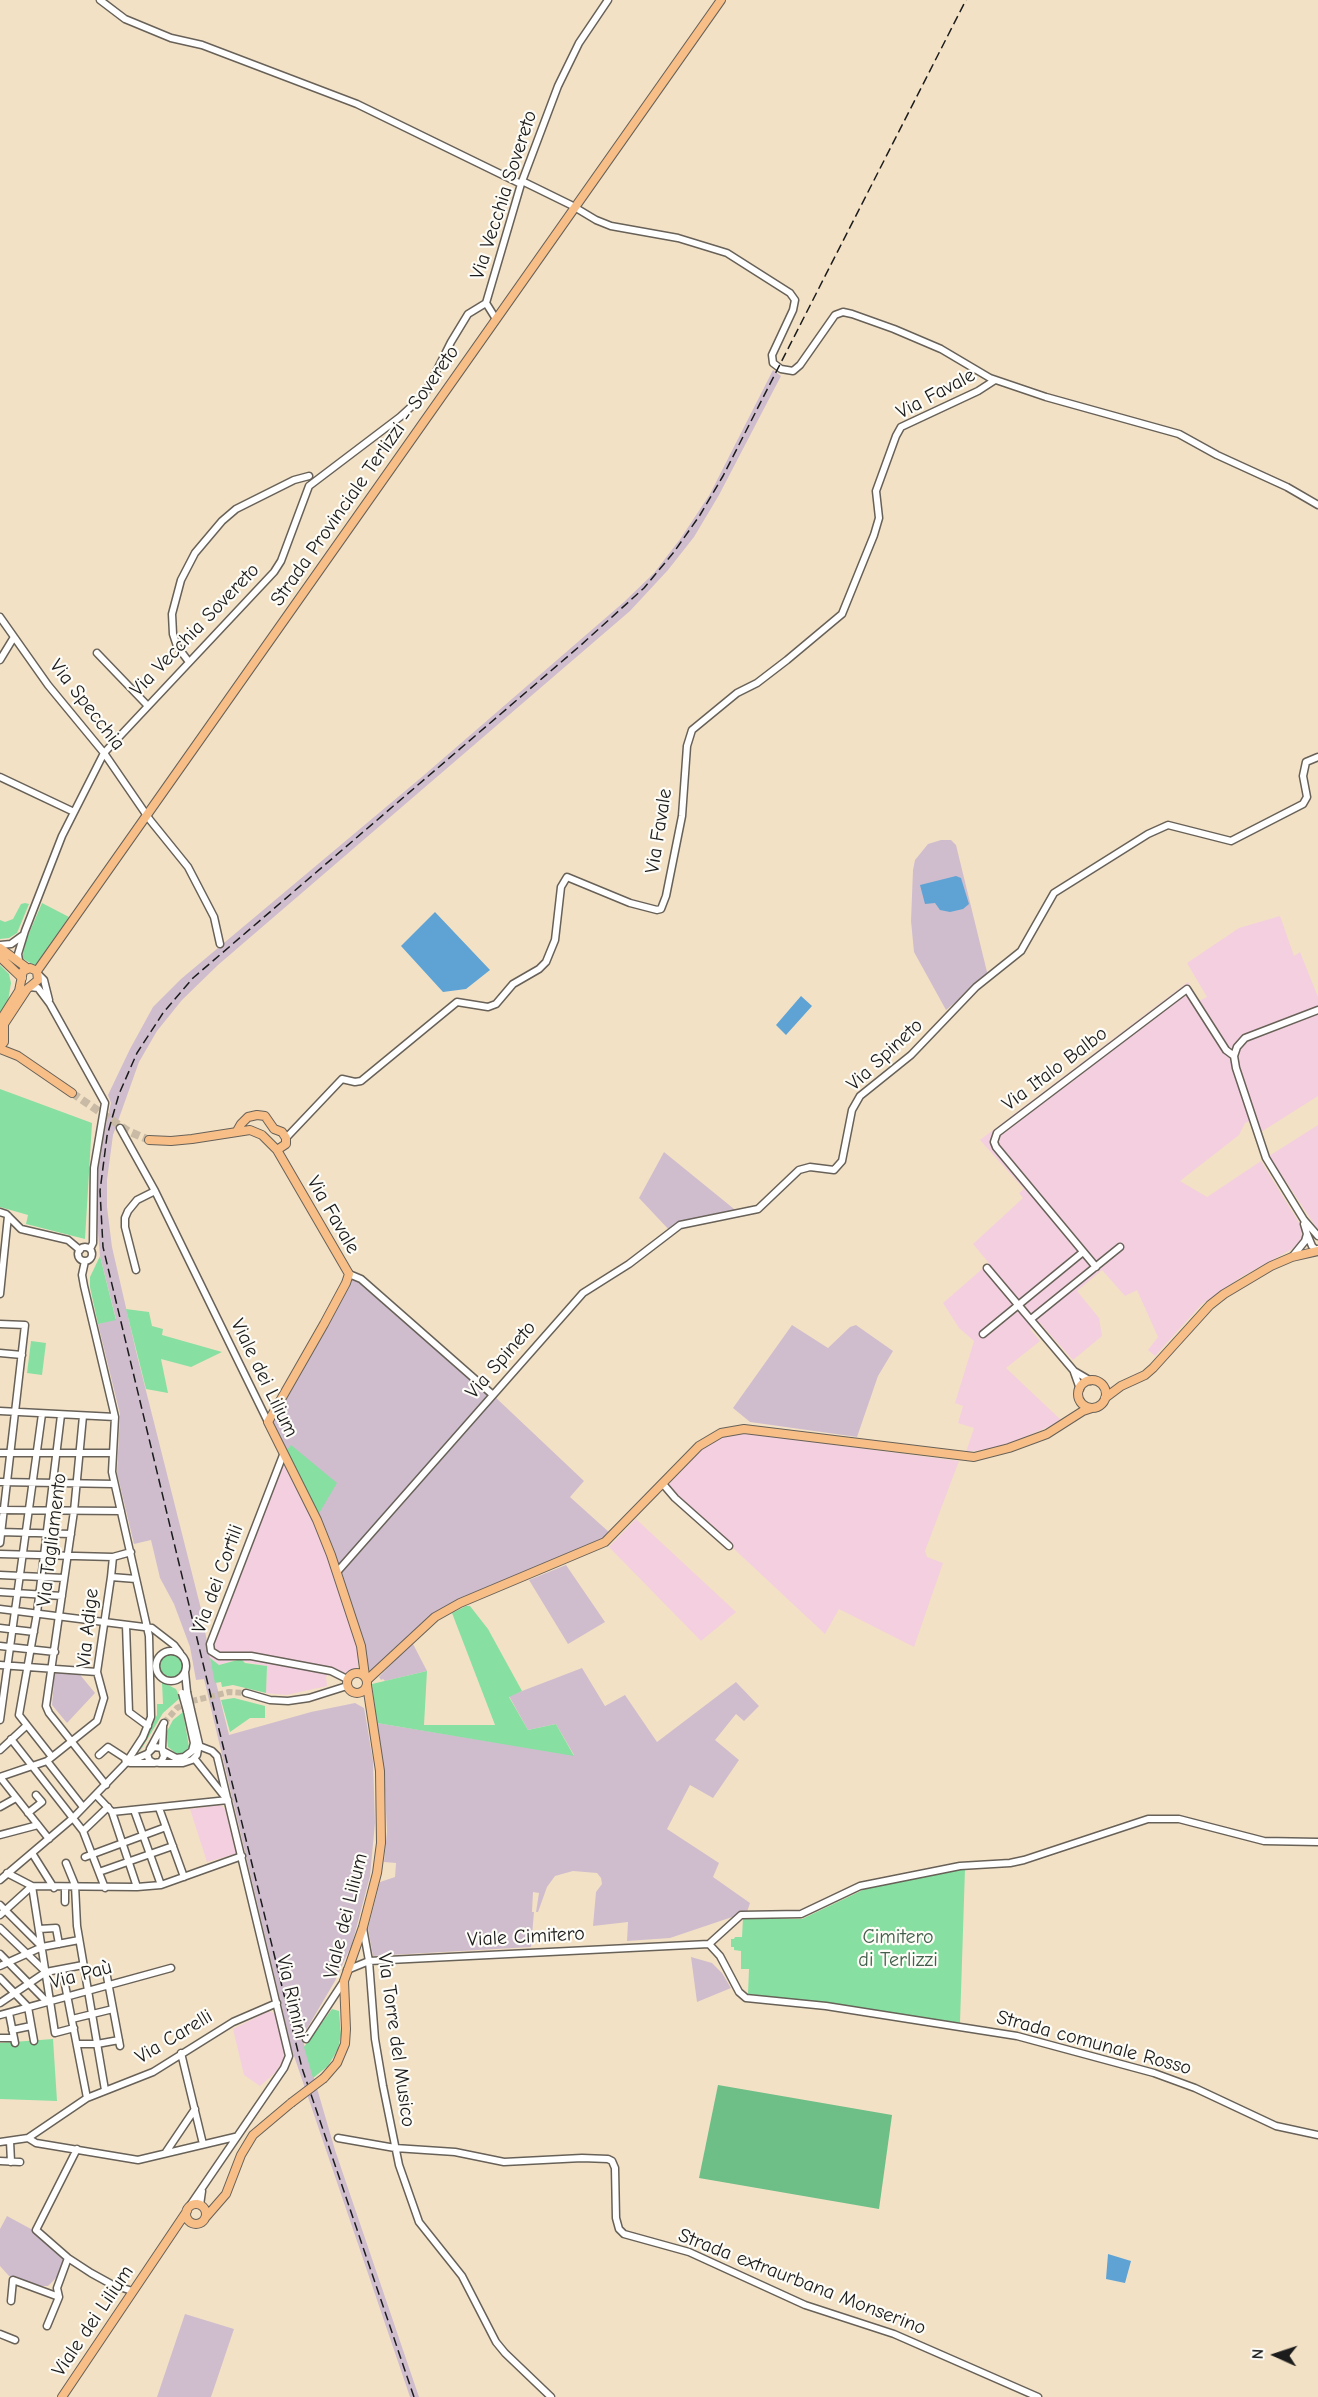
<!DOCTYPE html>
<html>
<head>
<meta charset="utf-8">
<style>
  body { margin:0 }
  #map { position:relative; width:1318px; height:2397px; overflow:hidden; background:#f3e1c6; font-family:"Comic Neue",sans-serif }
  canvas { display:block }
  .north { position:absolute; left:1246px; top:2325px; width:60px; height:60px; -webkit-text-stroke:4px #fdfcf7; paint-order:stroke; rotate:273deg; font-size:16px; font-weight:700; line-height:24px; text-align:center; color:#1c1c1c }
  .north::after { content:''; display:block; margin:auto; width:21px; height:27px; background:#1c1c1c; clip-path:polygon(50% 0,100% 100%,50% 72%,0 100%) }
</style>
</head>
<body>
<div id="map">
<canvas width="1318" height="2397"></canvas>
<div class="north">N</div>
</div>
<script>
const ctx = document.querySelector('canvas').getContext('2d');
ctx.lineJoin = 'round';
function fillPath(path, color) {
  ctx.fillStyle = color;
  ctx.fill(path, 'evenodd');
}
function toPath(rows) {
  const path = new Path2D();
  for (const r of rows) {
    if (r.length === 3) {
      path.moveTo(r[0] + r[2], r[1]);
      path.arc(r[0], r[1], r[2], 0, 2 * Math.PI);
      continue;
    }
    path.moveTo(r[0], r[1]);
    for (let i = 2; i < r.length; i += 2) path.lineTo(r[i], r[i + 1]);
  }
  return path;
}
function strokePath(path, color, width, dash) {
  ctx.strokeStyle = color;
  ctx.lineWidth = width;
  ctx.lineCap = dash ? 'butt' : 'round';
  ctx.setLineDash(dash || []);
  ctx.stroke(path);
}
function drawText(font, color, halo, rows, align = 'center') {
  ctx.font = font + ' "Comic Neue",sans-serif';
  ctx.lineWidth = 4.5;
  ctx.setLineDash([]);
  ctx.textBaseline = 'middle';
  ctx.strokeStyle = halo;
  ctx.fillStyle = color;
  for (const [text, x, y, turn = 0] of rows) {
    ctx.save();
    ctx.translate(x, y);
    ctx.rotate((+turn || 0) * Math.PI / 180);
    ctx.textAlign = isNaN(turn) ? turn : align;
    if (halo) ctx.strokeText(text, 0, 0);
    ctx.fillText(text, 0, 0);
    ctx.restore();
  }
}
const built = toPath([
  [1280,916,1294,956,1300,952,1318,997,1318,1096,1261,1132,1256,1119,1245,1123,1239,1135,1180,1181,1207,1197,1261,1161,1303,1229,1301,1242,1294,1248,1241,1277,1202,1304,1155,1356,1148,1350,1158,1337,1137,1290,1125,1296,1102,1270,1077,1291,1099,1318,1102,1336,1073,1360,1039,1322,1030,1329,1040,1341,1006,1368,1062,1421,1013,1442,990,1449,966,1452,974,1428,958,1423,963,1406,955,1403,974,1341,959,1328,943,1303,989,1263,973,1244,1023,1198,1019,1193,1024,1189,980,1140,1188,982,1199,1001,1207,997,1187,963,1239,928],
  [1318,1125,1318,1230,1269,1156],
  [745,1433,959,1461,925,1551,927,1557,943,1563,914,1647,839,1609,825,1634,671,1490,668,1485,704,1447,725,1436],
  [283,1455,317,1520,363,1650,356,1672,347,1679,331,1671,326,1677,327,1686,286,1695,266,1693,267,1666,235,1660,219,1665,210,1658,210,1647],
  [636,1519,736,1612,701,1641,609,1547],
  [220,1805,225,1809,236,1854,207,1862,190,1809],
  [269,2011,275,2014,285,2057,276,2072,260,2086,244,2075,233,2029]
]);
const industrial = toPath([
  [773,370,781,376,719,495,694,537,668,570,630,611,218,965,182,1000,157,1031,139,1062,113,1135,107,1180,107,1207,112,1247,136,1351,202,1613,209,1654,229,1735,311,1712,355,1703,364,1708,365,1713,373,1761,375,1823,370,1876,352,1944,335,1981,302,2037,335,2150,419,2397,410,2397,292,2050,204,1679,196,1680,190,1647,174,1604,160,1578,151,1540,134,1544,117,1473,120,1414,98,1324,116,1319,100,1256,96,1211,98,1159,111,1103,108,1095,130,1049,153,1007,181,979,423,776,624,602,654,573,681,538,710,494],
  [941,840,951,840,956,845,988,976,946,1010,914,952,911,921,913,870,915,860,928,844],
  [664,1152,739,1213,680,1225,671,1232,639,1198],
  [349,1274,355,1276,493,1395,584,1481,570,1497,610,1533,610,1539,449,1608,370,1673,363,1642,331,1555,268,1422],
  [792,1325,828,1348,850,1327,856,1325,893,1351,878,1376,857,1437,750,1422,733,1408],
  [566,1565,605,1622,568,1644,529,1580],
  [412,1642,427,1671,385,1681,383,1679,381,1680,379,1677],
  [582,1668,605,1706,625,1695,657,1742,736,1682,759,1706,744,1721,736,1714,715,1740,739,1760,713,1798,690,1785,667,1829,719,1863,713,1877,750,1903,747,1912,670,1938,627,1941,628,1922,593,1926,596,1892,602,1884,601,1878,597,1873,573,1871,555,1876,547,1887,538,1912,536,1912,539,1893,533,1892,532,1912,534,1912,531,1947,373,1956,368,1928,380,1882,395,1877,396,1863,384,1862,387,1831,384,1769,377,1723,574,1755,556,1724,528,1730,509,1696],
  [55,1670,77,1671,95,1693,67,1723,52,1705],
  [691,1957,712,1963,722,1973,731,1988,697,2002],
  [7,2216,31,2229,64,2258,57,2277,48,2286,39,2286,9,2276,0,2266,0,2229],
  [185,2314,234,2329,211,2397,157,2397]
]);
const green = toPath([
  [25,903,29,904,17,933,9,938,0,939,0,920,5,922,13,919,21,904],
  [42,903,69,917,35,966,22,958,27,938],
  [0,965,9,974,11,983,8,1001,0,1013],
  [0,1089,92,1123,85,1239,26,1224,28,1215,0,1207],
  [100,1256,116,1320,98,1324,90,1287,90,1277],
  [126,1309,149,1312,152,1326,163,1329,162,1335,222,1352,191,1367,161,1359,168,1393,146,1389],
  [31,1341,46,1343,42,1375,27,1373],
  [291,1445,337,1483,318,1515,286,1451],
  [466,1606,470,1606,488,1629,522,1691,509,1697,528,1730,556,1724,574,1756,377,1723,372,1684,427,1671,424,1725,495,1725,452,1613],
  [171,1666,11],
  [210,1658,219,1665,241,1659,245,1663,267,1666,266,1693,233,1685,222,1687,221,1682,215,1683],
  [162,1682,176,1689,180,1698,163,1713,139,1753,157,1715,157,1704,163,1704],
  [234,1698,265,1706,265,1718,250,1718,230,1732,221,1700],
  [183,1712,189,1747,184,1753,177,1754,168,1747,166,1733,173,1720],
  [965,1869,960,2023,838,2005,748,1994,749,1969,741,1969,741,1951,734,1950,734,1947,731,1947,731,1939,734,1939,735,1937,742,1937,743,1918,802,1919,865,1889],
  [332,2009,339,2011,341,2035,338,2049,328,2066,313,2078,304,2047],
  [53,2039,57,2101,0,2099,0,2043]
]);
const forest = toPath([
  [718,2085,892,2115,879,2209,699,2178]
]);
const water = toPath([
  [956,876,961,878,969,904,963,909,950,912,940,910,935,903,925,904,920,885],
  [435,912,490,970,466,989,443,992,401,946],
  [801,996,812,1006,786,1035,776,1025],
  [1108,2254,1131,2261,1125,2283,1106,2279]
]);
const minorTunnel = toPath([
  [164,1723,177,1708,188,1702,229,1692,246,1693]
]);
const majorTunnel = toPath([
  [72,1093,128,1131,149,1140]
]);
const minor = toPath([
  [100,0,125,19,171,38,202,45,357,104,521,184],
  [522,181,571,205,596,220,611,226,678,238,727,253,790,293,795,300,793,310,772,355,773,363,781,369,793,371,800,365,835,315,843,312,852,314,894,329,941,349,990,378,1046,397,1179,434,1217,455,1287,487,1318,505],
  [486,303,496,319],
  [0,617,48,685,104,753,150,820,188,867,214,917,220,944],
  [97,653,147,705],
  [0,660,14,637],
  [189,662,177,646,173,634,172,614,181,580,195,553,222,521,236,509,294,480,309,476],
  [0,777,74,812],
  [0,945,11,944,22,936],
  [19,961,18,954,25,931,62,836,104,753,274,572,281,561,309,486,400,417,425,394,451,342,468,314,486,303,521,184,558,86,579,43,608,0],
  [39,975,44,980,49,1000],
  [30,987,38,988,50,1004,105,1103,94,1168,93,1243,90,1249],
  [1318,1010,1245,1038,1237,1047,1234,1056,1236,1068,1266,1158,1304,1220,1318,1236],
  [120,1128,155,1191,268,1422],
  [286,1138,342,1079,355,1082,361,1081,457,1002,488,1007,496,1004,513,984,539,969,546,962,555,940,561,887,567,877,630,903,657,910,661,909,666,896,682,816,687,746,692,730,737,693,757,683,787,660,842,614,874,535,879,518,876,491,896,436,901,427,978,391,995,380],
  [0,1212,6,1214,21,1229,68,1240,80,1250],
  [1307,1234,1312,1246,1317,1251,1318,1249],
  [85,1254,7],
  [1292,1257,1305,1241,1307,1234,1304,1224],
  [85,1261,82,1275,84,1286,115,1417,112,1472,149,1636,151,1717,143,1737,126,1763],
  [1096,1267,996,1147,994,1142,997,1133,1187,989,1226,1050,1234,1056],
  [987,1268,1074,1371,1091,1381],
  [136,1270,125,1227,125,1218,128,1211,137,1200,155,1191],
  [349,1274,361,1279,493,1395],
  [0,1294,8,1216],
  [1031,1319,1120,1247],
  [0,1324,25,1325,0,1543],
  [983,1334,1083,1252],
  [0,1353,22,1355],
  [1074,1372,1080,1389],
  [0,1411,115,1417],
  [83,1416,74,1511,46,1706,49,1713,106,1785],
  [0,1453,113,1453],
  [283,1455,210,1644,211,1651,219,1656,251,1656,331,1671,347,1679],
  [0,1482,114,1484],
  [663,1484,675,1498,729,1546],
  [0,1510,121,1511],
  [0,1532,71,1534],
  [131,1552,113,1557,111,1577,136,1579],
  [0,1554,113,1557],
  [337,1572,583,1293,629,1264,680,1225,758,1209,799,1170,810,1167,834,1170,842,1161,852,1110,860,1096,911,1055,976,987,1021,951,1054,893,1148,834,1168,825,1231,841,1303,804,1307,797,1303,776,1306,762,1318,757],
  [0,1575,64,1578],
  [0,1592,62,1596],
  [0,1609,152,1628,174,1645,180,1653],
  [126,1625,129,1712,148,1726],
  [0,1628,34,1632],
  [0,1646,55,1652],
  [171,1666,15],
  [0,1665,97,1672],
  [185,1672,187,1692],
  [246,1693,270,1700,288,1701,309,1698,347,1686],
  [0,1720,42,1414],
  [11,1739,83,1831,105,1888],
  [162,1748,163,1726],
  [150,1749,164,1723],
  [0,1750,26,1726],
  [163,1751,176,1758,184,1757,192,1751,194,1743,187,1711],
  [99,1755,108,1747,125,1758,126,1763],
  [52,1757,19,1715,37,1613,61,1415],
  [194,1758,225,1797],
  [47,1761,83,1807],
  [130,1763,153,1763],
  [159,1763,183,1763,192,1760,197,1755,199,1744,191,1710],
  [96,1795,112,1812,137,1887],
  [0,1807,16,1798],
  [159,1808,184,1877],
  [134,1810,161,1885],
  [112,1812,228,1800],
  [28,1813,42,1802,36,1795],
  [83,1831,108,1807],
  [0,1835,38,1825],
  [49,1839,0,1777,47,1761,97,1721,104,1698,97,1672,111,1577],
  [32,1853,54,1888],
  [85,1857,166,1827],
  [66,1863,75,1885,77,1926,105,2090],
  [99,1872,173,1846],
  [7,1873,32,1886,137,1887,161,1885,242,1856],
  [0,1880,73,1818,126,1763,147,1754,154,1747,162,1748,164,1756,161,1762,154,1763,149,1760,147,1754],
  [32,1886,55,2033,74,2028],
  [65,1902,65,1888],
  [0,1905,42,1947],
  [0,1915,32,1886],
  [0,1928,46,1972],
  [363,1928,369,1961,375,2039,383,2086,399,2165,419,2222,462,2276,496,2342,505,2353,551,2397],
  [39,1929,56,1928,59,1944],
  [709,1944,720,1956,739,1992,746,1998,826,2006,1017,2036,1154,2073,1195,2088,1276,2126,1318,2135],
  [709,1944,741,1915,801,1914,860,1886,960,1866,1010,1863,1024,1860,1148,1819,1179,1819,1264,1841,1318,1842],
  [0,1954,47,2002],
  [0,1966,42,1947,79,1940],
  [105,1966,120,2046],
  [62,1969,87,2098],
  [347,1970,369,1961,709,1944],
  [0,1978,28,2007,34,2041],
  [0,2003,46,1972,83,1965],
  [9,2013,15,2043],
  [0,2015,171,1968],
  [72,2019,113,2009],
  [12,2030,31,2026],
  [0,2038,14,2038],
  [306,2039,344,1981],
  [77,2044,97,2044,119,2040],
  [181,2053,203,2144],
  [28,2138,36,2143,138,2160,235,2137],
  [338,2138,395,2148,455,2152,504,2162,582,2158,608,2159,612,2161,615,2168,616,2218,619,2229,624,2234,689,2252,805,2305,894,2334,1038,2397],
  [10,2141,11,2162],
  [0,2142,28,2138,87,2098,153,2072,233,2022,277,2003],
  [77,2149,36,2230,68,2258,91,2273,111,2284,132,2291],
  [166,2152,195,2109],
  [0,2161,20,2162],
  [200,2205,202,2191],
  [189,2207,284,2068,289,2056,217,1756,212,1751,199,1746],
  [11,2301,13,2280,59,2297,57,2288,68,2258],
  [47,2326,59,2297],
  [0,2334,15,2340]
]);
const major = toPath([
  [0,948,27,968],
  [0,957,22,978],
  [37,971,721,0],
  [0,1021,19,991,23,971,30,968,37,971],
  [0,1047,4,1042,4,1024,27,989,38,980,37,971],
  [0,1049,18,1056,72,1093],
  [149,1140,171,1141,192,1139,250,1130,262,1135,277,1150,286,1144,286,1138,282,1132,274,1129,265,1116,257,1115,248,1117,241,1124,237,1131],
  [277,1150,349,1274,346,1283,324,1324,268,1422,317,1520,331,1555,361,1646,365,1676],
  [1092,1394,14],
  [1105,1398,1121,1386,1145,1375,1153,1368,1210,1305,1224,1294,1271,1266,1292,1257,1318,1251],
  [357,1683,10],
  [367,1680,435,1617,460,1603,605,1542,699,1446,721,1433,744,1429,974,1457,1009,1448,1047,1434,1083,1411,1092,1408],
  [324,2078,337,2063,345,2044,346,2029,344,1981,363,1927,377,1873,381,1843,380,1771,367,1685],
  [196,2214,10],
  [206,2217,226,2194,241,2155,253,2135,291,2103],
  [62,2397,187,2211]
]);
const rail = toPath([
  [414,2397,302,2068,213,1705,103,1247,100,1191,107,1136,119,1094,137,1053,163,1013,193,978,581,645,644,588,674,552,700,515,723,476,966,0]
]);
const minorBridge = toPath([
  [187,1692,191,1710],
  [182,1693,187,1711]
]);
const majorBridge = toPath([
  [291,2103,324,2078]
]);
const streetNames = [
  ["Via Vecchia Sovereto",504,195,-72],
  ["Via Favale",936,394,-28],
  ["Strada Provinciale Terlizzi - Sovereto",365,476,-55],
  ["Via Vecchia Sovereto",195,630,-46],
  ["Via Specchia",87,705,52],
  ["Via Favale",659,831,-81],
  ["Via Spineto",885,1055,-43],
  ["Via Italo Balbo",1055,1069,-37],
  ["Via Favale",333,1215,60],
  ["Via Spineto",501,1360,-49],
  ["Viale dei Lilium",264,1378,64],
  ["Via Tagliamento",52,1540,-83],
  ["Via dei Cortili",218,1579,-70],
  ["Via Adige",88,1628,-84],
  ["Viale dei Lilium",346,1916,-76],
  ["Viale Cimitero",526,1937,-3],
  ["Via Paù",81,1975,-15],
  ["Via Rimini",292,1997,77],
  ["Via Carelli",174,2037,-31],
  ["Via Torre del Musico",396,2040,82],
  ["Strada comunale Rosso",1094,2043,15],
  ["Strada extraurbana Monserino",802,2282,21],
  ["Viale dei Lilium",93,2321,-56]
];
const parkNames = [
  ["Cimitero",898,1937],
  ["di Terlizzi",898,1960]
];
fillPath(built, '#f3cfdf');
fillPath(industrial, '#cfbdce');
fillPath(green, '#88dfa2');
fillPath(forest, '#6ebe88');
fillPath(water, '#5ea3d3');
strokePath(minorTunnel, '#c8baa4', 6, [6, 3]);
strokePath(majorTunnel, '#c8baa4', 8, [8, 4]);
strokePath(minor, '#676158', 9);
strokePath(major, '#676158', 10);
strokePath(minor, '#fff', 6);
strokePath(major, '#f7be87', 8);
strokePath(rail, '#1c1c1c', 1.5, [9, 4.5]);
strokePath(minorBridge, '#676158', 9, []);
strokePath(majorBridge, '#676158', 10, []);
strokePath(minorBridge, '#fff', 6);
strokePath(majorBridge, '#f7be87', 8);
drawText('20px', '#1c1c1c', '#fdfcf7', streetNames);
drawText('20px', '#42604b', '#fdfcf7', parkNames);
</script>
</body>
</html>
